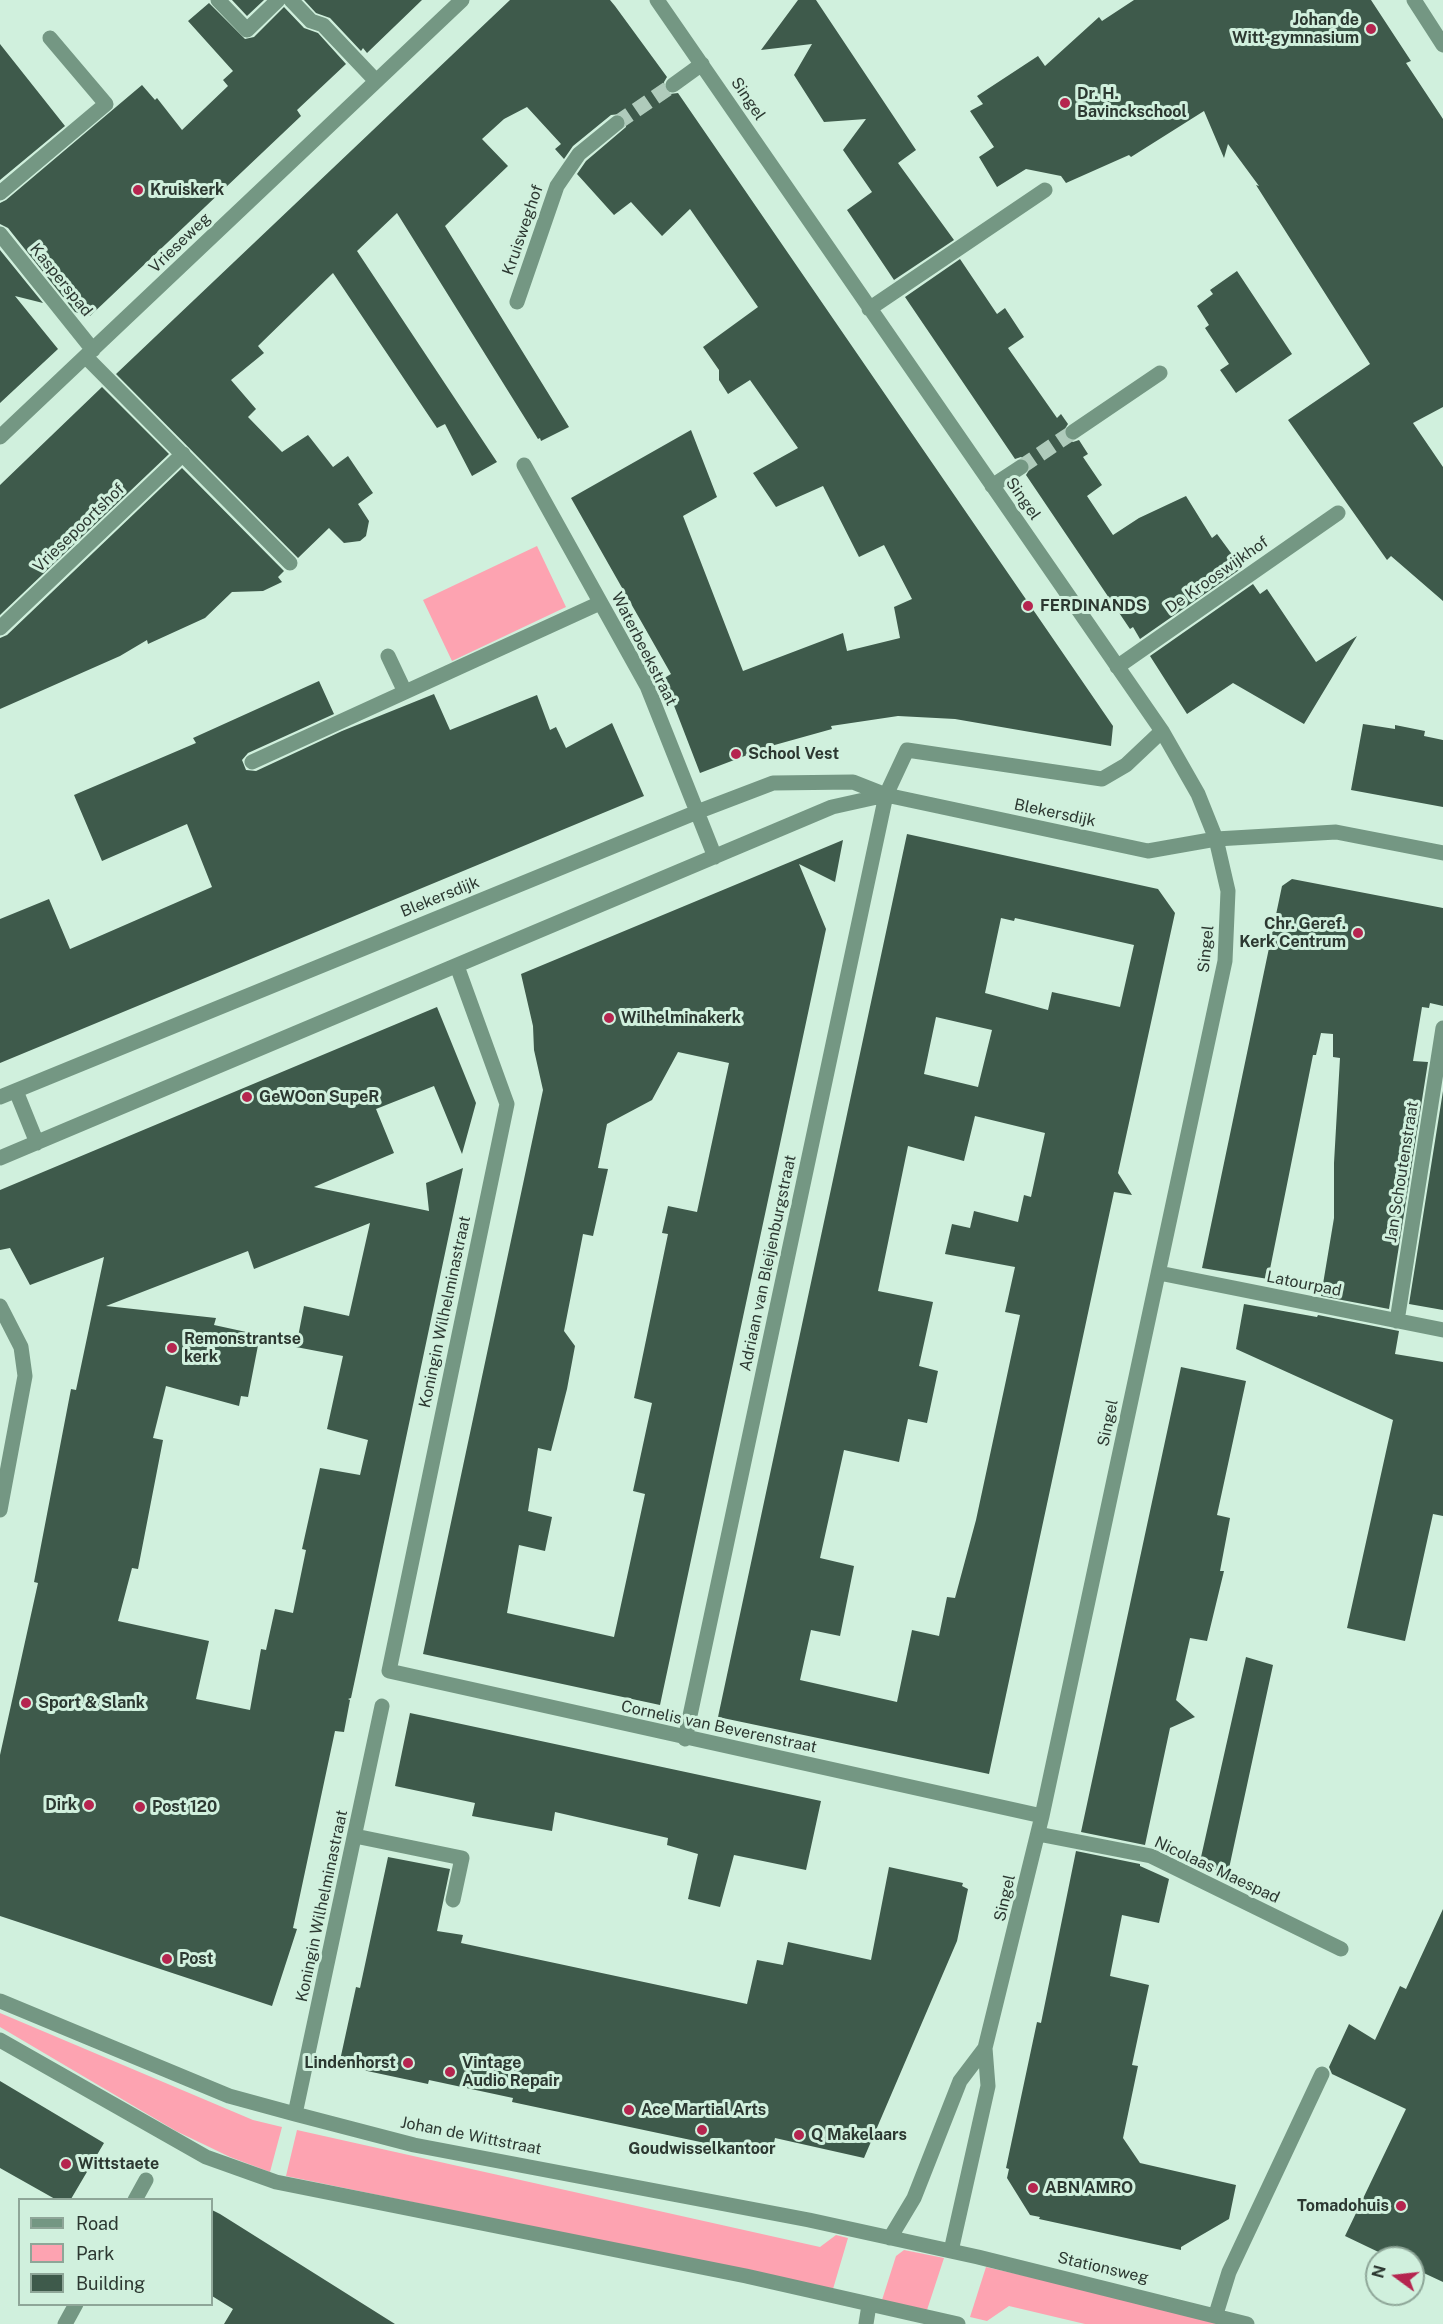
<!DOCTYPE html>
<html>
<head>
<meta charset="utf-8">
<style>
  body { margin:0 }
  #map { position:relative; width:1443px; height:2324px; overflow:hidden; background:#d0f0dd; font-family:"Public Sans",sans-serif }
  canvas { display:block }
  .legend { position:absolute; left:18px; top:2198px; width:195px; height:108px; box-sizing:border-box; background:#d0f0dd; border:2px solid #8ea698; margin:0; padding:8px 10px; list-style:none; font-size:18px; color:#2c3831 }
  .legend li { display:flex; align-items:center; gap:12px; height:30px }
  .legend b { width:30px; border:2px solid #8ea698 }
  .north { position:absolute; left:1365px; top:2246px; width:60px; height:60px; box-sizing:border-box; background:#d0f0dd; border:2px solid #8ea698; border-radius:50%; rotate:285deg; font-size:16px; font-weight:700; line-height:24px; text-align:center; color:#2c3831 }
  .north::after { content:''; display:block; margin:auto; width:21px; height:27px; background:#b5254f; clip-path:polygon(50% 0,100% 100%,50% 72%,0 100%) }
</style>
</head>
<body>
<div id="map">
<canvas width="1443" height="2324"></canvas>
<ul class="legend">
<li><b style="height:8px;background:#749783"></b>Road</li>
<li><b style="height:16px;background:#fda3b1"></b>Park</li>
<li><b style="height:16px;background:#3e5a4b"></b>Building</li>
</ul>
<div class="north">N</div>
</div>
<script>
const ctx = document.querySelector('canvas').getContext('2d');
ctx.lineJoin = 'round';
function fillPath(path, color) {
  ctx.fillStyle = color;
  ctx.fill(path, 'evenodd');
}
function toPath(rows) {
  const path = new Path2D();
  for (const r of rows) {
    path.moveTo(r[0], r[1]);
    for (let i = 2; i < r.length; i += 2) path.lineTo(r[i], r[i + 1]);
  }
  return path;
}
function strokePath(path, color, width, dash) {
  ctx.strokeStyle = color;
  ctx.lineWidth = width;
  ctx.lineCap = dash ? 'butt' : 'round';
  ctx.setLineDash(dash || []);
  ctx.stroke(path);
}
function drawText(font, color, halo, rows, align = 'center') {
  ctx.font = font + ' "Public Sans",sans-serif';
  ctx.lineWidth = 6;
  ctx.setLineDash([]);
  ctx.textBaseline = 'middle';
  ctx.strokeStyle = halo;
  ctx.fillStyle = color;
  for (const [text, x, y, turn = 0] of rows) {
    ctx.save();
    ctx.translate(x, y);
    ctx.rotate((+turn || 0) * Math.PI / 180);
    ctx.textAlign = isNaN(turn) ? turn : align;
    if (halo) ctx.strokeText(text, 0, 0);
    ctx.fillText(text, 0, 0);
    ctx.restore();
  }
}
const green = toPath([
  [537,546,566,607,452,661,423,600],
  [0,2013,253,2120,282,2127,270,2172,230,2157,176,2131,0,2027],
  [297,2130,820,2247,836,2235,848,2238,833,2289,286,2176],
  [904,2250,944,2258,927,2310,882,2300,896,2256],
  [986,2267,1048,2281,1226,2324,1085,2324,1009,2306,987,2321,970,2317]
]);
const building = toPath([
  [232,0,264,0,247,16],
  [304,0,422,0,367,53,363,48,361,51,330,18,316,13],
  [510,0,610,0,615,6,667,77,664,82,665,90,670,94,678,93,1113,726,1111,746,955,719,898,716,831,726,832,729,771,746,700,773,673,703,671,704,661,680,671,674,571,498,691,430,717,497,683,516,743,671,843,633,847,651,900,638,894,607,912,599,884,545,859,557,823,486,776,507,753,473,798,448,750,380,728,394,719,380,719,370,703,347,758,307,690,209,662,236,631,202,614,215,577,174,586,161,626,127,626,121,620,114,611,115,573,146,564,159,555,149,561,144,527,107,504,119,482,139,508,166,445,226,569,427,541,441,540,438,538,439,397,213,357,251,497,462,472,476,445,424,437,428,333,273,258,346,264,353,231,380,256,409,248,417,282,452,308,435,333,467,348,456,373,493,358,504,369,521,366,536,360,541,344,543,329,528,298,558,116,374],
  [798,0,816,0,916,150,898,163,954,240,894,280,847,210,872,192,843,150,866,119,824,122,794,75,812,44,761,50],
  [1134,0,1371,0,1411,61,1406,63,1443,119,1443,407,1413,423,1443,467,1443,601,1391,556,1387,560,1288,420,1370,364,1256,185,1259,186,1228,144,1224,158,1204,111,1131,157,1129,155,1066,183,1061,176,1026,169,997,187,979,157,994,147,970,111,983,104,977,96,1038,56,1045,66,1099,17,1102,21],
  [209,3,245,39,254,37,284,7,304,28,318,33,346,64,297,110,301,116,90,316,75,312,8,228,0,224,0,203,6,200,142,85,155,100,157,98,182,130,228,86,223,80,233,71,188,21],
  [0,44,65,126,0,180],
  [0,250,43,303,15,296,58,349,0,403],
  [960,259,997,314,1005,308,1024,337,1008,348,1057,418,1061,414,1068,424,1063,432,1065,438,1073,442,1079,440,1088,454,1083,457,1102,485,1087,496,1113,535,1139,518,1186,496,1212,538,1217,534,1242,568,1140,639,1133,627,1130,629,1026,475,1031,467,1029,461,1021,457,1015,459,905,297],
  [1237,271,1292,354,1236,393,1220,370,1229,364,1205,328,1209,325,1197,306,1213,294,1210,290],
  [102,387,169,454,0,615,0,485],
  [182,468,284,571,278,577,282,582,263,591,232,592,205,618,148,644,147,640,120,656,0,709,0,638,7,635],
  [1253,584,1260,594,1267,589,1316,662,1357,636,1304,724,1233,683,1187,714,1150,656],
  [319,681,334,714,248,753,242,760,246,770,256,771,342,731,434,694,450,730,537,695,550,730,556,727,566,748,612,723,644,796,0,1063,0,919,49,899,70,949,212,887,187,824,102,861,74,795,196,743,193,738],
  [1363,724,1395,729,1395,725,1425,731,1424,736,1443,740,1443,807,1351,790],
  [907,834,1158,889,1175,913,1118,1173,1132,1195,1114,1192,989,1774,718,1717],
  [1001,918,1014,921,1015,918,1134,945,1120,1007,1052,992,1048,1010,985,993],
  [936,1017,992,1030,978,1087,924,1074],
  [975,1116,1045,1133,1031,1197,1024,1195,1018,1222,974,1211,970,1228,952,1224,945,1254,1015,1267,1005,1312,1020,1315,976,1520,955,1598,947,1597,939,1636,912,1630,897,1702,800,1680,811,1630,840,1636,854,1566,820,1558,844,1450,899,1462,908,1419,927,1423,938,1371,919,1366,933,1302,878,1291,908,1146,964,1161],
  [843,840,835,882,799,864,826,929,660,1705,423,1654,543,1090,534,1050,533,1026,521,974],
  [678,1052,729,1063,697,1212,668,1206,662,1233,668,1234,634,1398,652,1403,633,1491,645,1494,614,1637,507,1613,519,1545,545,1551,552,1517,528,1511,538,1448,551,1451,567,1389,575,1346,564,1331,583,1234,593,1236,608,1169,598,1168,607,1124,652,1100],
  [1292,879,1443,908,1443,1006,1430,1003,1429,1008,1422,1007,1413,1061,1428,1062,1389,1309,1321,1296,1334,1218,1334,1163,1340,1058,1333,1057,1333,1034,1321,1033,1316,1055,1313,1055,1268,1279,1202,1268,1282,886],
  [437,1007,476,1103,462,1154,434,1086,376,1109,394,1153,314,1187,429,1211,426,1183,463,1168,357,1670,351,1698,348,1699,350,1700,344,1732,335,1731,293,1928,297,1929,272,2006,0,1916,0,1755,38,1583,34,1582,71,1389,76,1390,104,1257,30,1285,10,1248,0,1250,0,1190],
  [370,1223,349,1316,304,1306,296,1347,343,1356,327,1429,368,1440,360,1475,320,1468,302,1549,306,1550,293,1613,275,1609,266,1650,261,1649,250,1710,196,1699,209,1641,118,1621,132,1568,138,1569,163,1440,153,1438,166,1386,239,1406,241,1396,248,1397,260,1335,214,1325,216,1318,106,1306,248,1251,254,1269],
  [1443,1091,1443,1310,1409,1304],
  [1244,1304,1317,1317,1318,1315,1399,1331,1395,1354,1443,1362,1443,1516,1433,1514,1405,1641,1347,1628,1393,1420,1236,1349],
  [1181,1367,1246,1381,1217,1515,1230,1518,1220,1571,1224,1571,1207,1641,1190,1638,1176,1700,1195,1717,1170,1728,1145,1845,1081,1832],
  [1246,1657,1273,1665,1228,1873,1199,1866],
  [410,1713,821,1801,806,1870,734,1855,720,1907,688,1899,698,1854,667,1845,668,1838,555,1812,552,1831,472,1816,475,1803,395,1786],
  [1076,1851,1140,1864,1140,1866,1169,1879,1159,1923,1122,1915,1110,1976,1149,1985,1132,2065,1138,2066,1123,2138,1140,2163,1236,2185,1229,2219,1181,2247,1181,2250,1039,2219,1040,2217,1030,2215,1007,2178,1009,2169,1006,2168,1037,2022,1041,2023],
  [388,1857,450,1869,437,1931,463,1935,461,1943,747,2004,757,1960,783,1965,788,1942,871,1960,889,1867,963,1883,962,1886,968,1889,957,1941,864,2158,775,2138,771,2157,512,2102,513,2098,429,2080,428,2084,339,2065,356,1987,360,1988],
  [1443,1909,1443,2282,1413,2268,1413,2258,1391,2258,1345,2236,1406,2109,1332,2074,1329,2067,1349,2024,1375,2040,1400,1986,1406,1989],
  [0,2081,104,2143,71,2199,55,2199,0,2168],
  [212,2210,220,2214,395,2324,224,2324,233,2309,212,2296]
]);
const minorTunnel = toPath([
  [617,123,673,85],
  [1021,467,1073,432]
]);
const minor = toPath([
  [218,0,247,30,278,0],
  [291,0,311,21,323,25,376,81],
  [657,0,1162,731,1198,794,1216,839,1228,891,1225,961,1042,1816,985,2048,988,2086,951,2251],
  [1414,0,1443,45],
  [673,85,702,64],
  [0,193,106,104,50,38],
  [0,234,93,350],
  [517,302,557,186,579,154,617,123],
  [869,309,1045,190],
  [86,357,290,563],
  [1073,432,1160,373],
  [0,437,462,0],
  [524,465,647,686,715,857],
  [992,486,1021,467],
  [0,628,183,454],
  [388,656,405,692],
  [1117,667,1338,513],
  [252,762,600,603],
  [457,966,507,1104,389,1671,1042,1816],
  [16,1091,37,1143],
  [0,1097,697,812,773,783,853,782,886,795,1148,851,1216,839,1336,832,1443,853],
  [0,1158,832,807,886,795],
  [1159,1273,1443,1330],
  [0,1306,21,1347,25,1376,0,1510],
  [1397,1321,1443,1028],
  [685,1739,886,795,907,750,1102,779,1126,765,1162,731],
  [1038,1834,1151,1856,1341,1949],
  [355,1836,462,1858,453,1900],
  [0,2001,229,2096,295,2114,414,2145,809,2220,978,2257,1247,2324],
  [0,2040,206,2157,276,2182,746,2276,958,2324],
  [295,2114,382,1706],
  [135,2200,146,2180],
  [890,2238,914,2198,960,2081,985,2048],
  [1216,2314,1229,2272,1322,2074],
  [65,2324,76,2304],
  [866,2324,869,2305]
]);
const markers = [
  [1371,29,6,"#b5254f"],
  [1065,103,6,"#b5254f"],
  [138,190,6,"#b5254f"],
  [1028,606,6,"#b5254f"],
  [736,754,6,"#b5254f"],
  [1358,933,6,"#b5254f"],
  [609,1018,6,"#b5254f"],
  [247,1097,6,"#b5254f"],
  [172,1348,6,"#b5254f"],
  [26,1703,6,"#b5254f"],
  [89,1805,6,"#b5254f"],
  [140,1807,6,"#b5254f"],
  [167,1959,6,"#b5254f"],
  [408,2063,6,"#b5254f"],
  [450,2072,6,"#b5254f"],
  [629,2110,6,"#b5254f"],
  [702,2130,6,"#b5254f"],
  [799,2135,6,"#b5254f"],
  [66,2164,6,"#b5254f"],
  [1033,2188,6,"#b5254f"],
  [1401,2206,6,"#b5254f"]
];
const poiNames = [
  ["Johan de",1359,20,"right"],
  ["Witt-gymnasium",1359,38,"right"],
  ["Dr. H.",1077,94],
  ["Bavinckschool",1077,112],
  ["Kruiskerk",150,190],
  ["FERDINANDS",1040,606],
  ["School Vest",748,754],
  ["Chr. Geref.",1346,924,"right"],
  ["Kerk Centrum",1346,942,"right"],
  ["Wilhelminakerk",621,1018],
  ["GeWOon SupeR",259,1097],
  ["Remonstrantse",184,1339],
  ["kerk",184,1357],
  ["Sport & Slank",38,1703],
  ["Dirk",77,1805,"right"],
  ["Post 120",152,1807],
  ["Post",179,1959],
  ["Lindenhorst",396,2063,"right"],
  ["Vintage",462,2063],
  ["Audio Repair",462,2081],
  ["Ace Martial Arts",641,2110],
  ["Q Makelaars",811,2135],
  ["Goudwisselkantoor",702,2149,"center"],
  ["Wittstaete",78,2164],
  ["ABN AMRO",1045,2188],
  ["Tomadohuis",1389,2206,"right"]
];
const streetNames = [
  ["Singel",748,99,56],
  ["Kruisweghof",523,230,-71],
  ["Vrieseweg",180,243,-44],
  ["Kasperspad",61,280,51],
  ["Singel",1023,499,55],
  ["Vriesepoortshof",79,528,-44],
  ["De Krooswijkhof",1217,575,-35],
  ["Waterbeekstraat",644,649,63],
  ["Blekersdijk",1055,813,12],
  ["Blekersdijk",440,897,-22],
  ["Singel",1206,949,-84],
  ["Jan Schoutenstraat",1402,1172,-81],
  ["Adriaan van Bleijenburgstraat",768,1263,-78],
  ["Latourpad",1304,1284,11],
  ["Koningin Wilhelminastraat",445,1312,-78],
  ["Singel",1108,1423,-78],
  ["Cornelis van Beverenstraat",719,1727,12],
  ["Nicolaas Maespad",1217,1870,25],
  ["Singel",1005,1898,-77],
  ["Koningin Wilhelminastraat",322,1906,-78],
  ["Johan de Wittstraat",471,2136,11],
  ["Stationsweg",1103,2268,13]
];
fillPath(green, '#fda3b1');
fillPath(building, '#3e5a4b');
strokePath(minorTunnel, '#afcbbb', 15, [15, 8]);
strokePath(minor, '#749783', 15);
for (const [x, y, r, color] of markers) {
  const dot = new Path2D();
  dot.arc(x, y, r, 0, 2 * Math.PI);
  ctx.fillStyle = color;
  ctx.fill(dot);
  strokePath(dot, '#d0f0dd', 2);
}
drawText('bold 16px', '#2c3831', '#d0f0dd', poiNames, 'left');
drawText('16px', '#2c3831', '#d0f0dd', streetNames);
</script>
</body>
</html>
